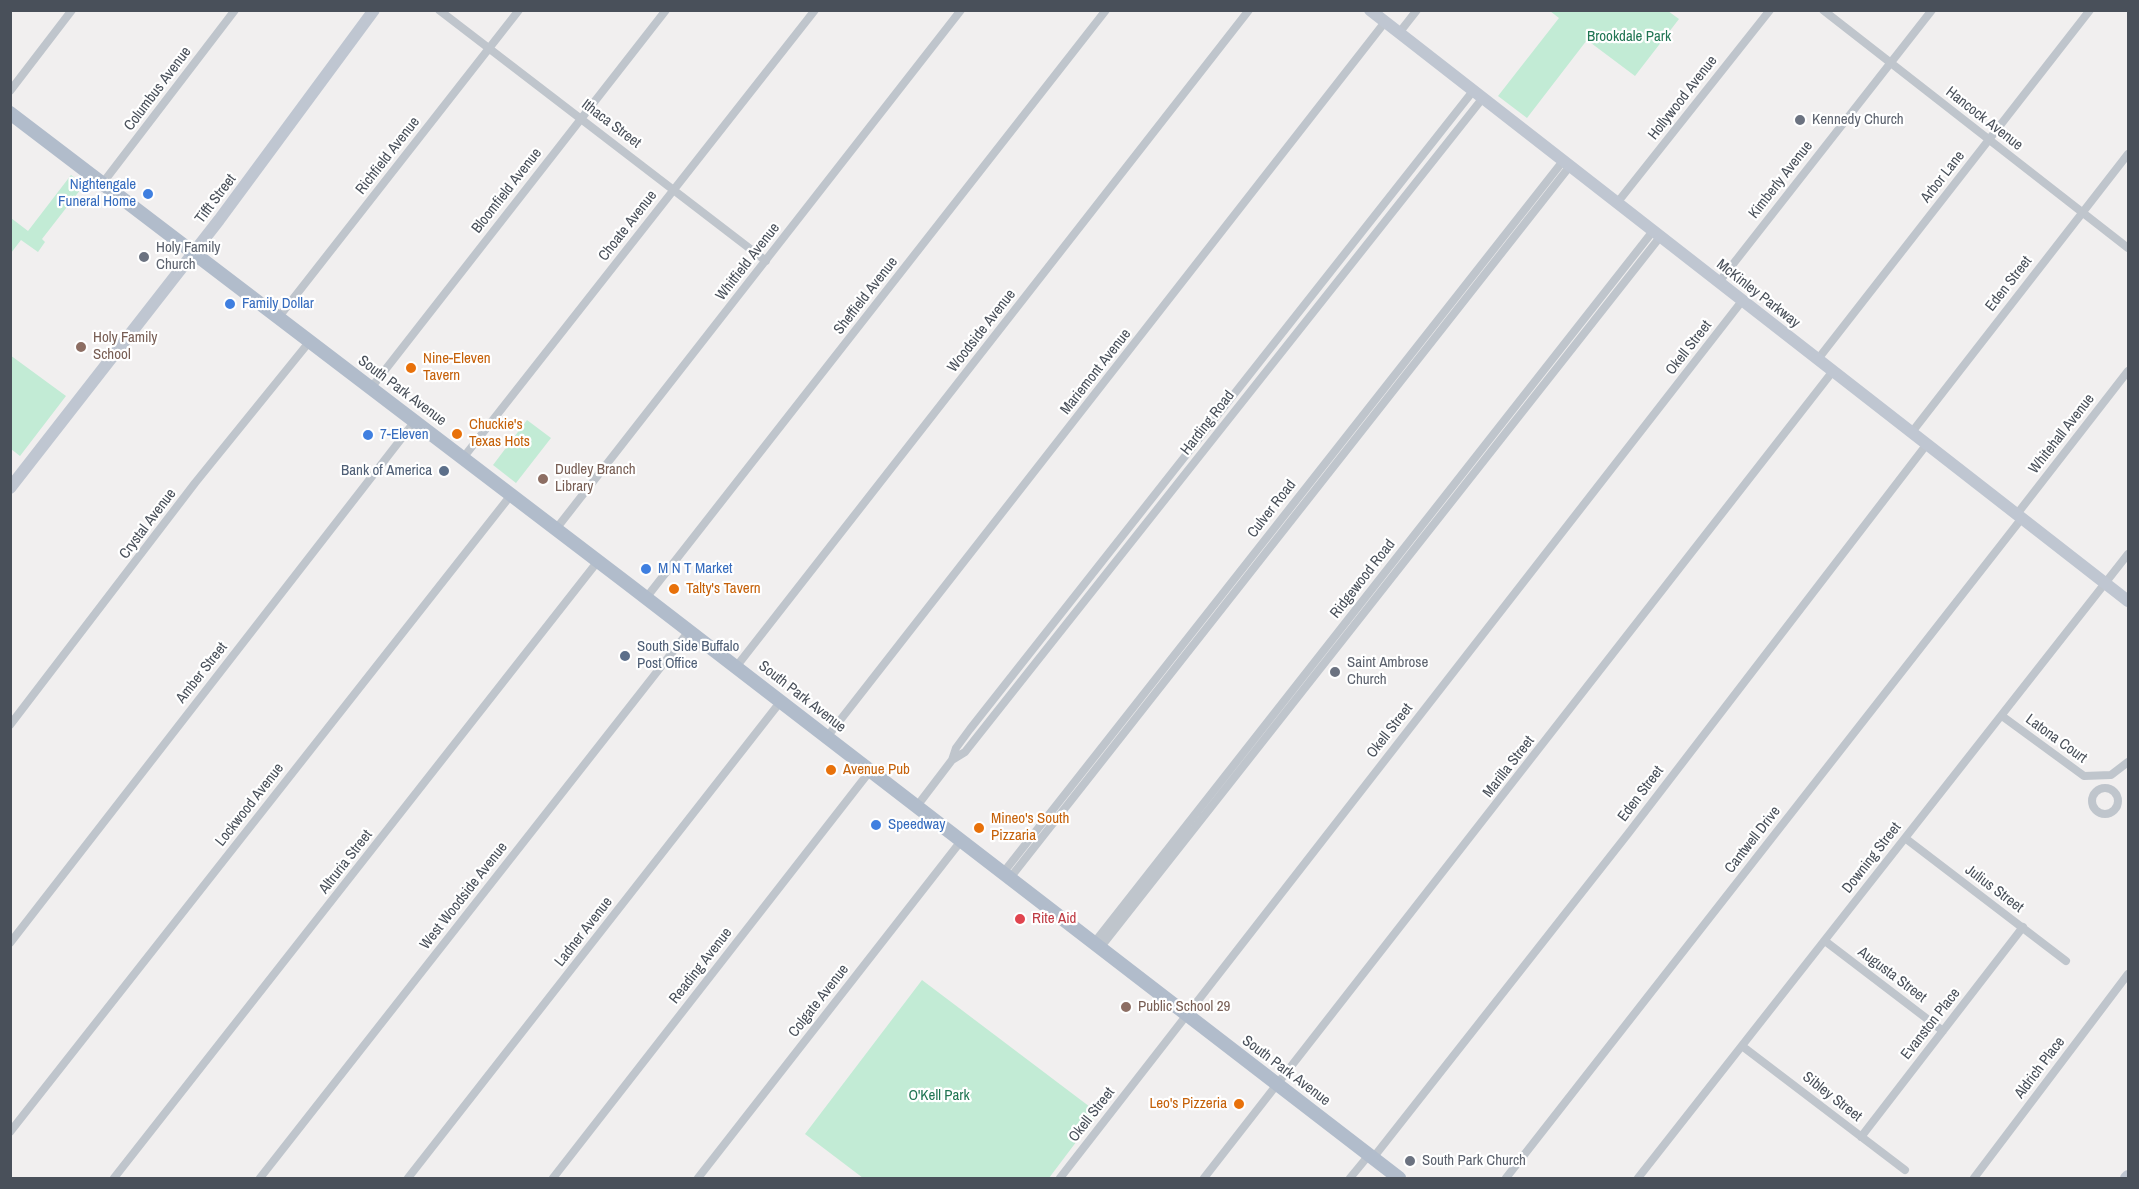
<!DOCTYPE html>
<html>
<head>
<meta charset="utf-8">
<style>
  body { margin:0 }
  #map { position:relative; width:2139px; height:1189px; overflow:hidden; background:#f1efef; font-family:"Archivo Narrow",sans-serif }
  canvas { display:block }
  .frame { position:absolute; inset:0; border:12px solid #49505a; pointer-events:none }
</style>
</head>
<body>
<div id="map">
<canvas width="2139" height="1189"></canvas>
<div class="frame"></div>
</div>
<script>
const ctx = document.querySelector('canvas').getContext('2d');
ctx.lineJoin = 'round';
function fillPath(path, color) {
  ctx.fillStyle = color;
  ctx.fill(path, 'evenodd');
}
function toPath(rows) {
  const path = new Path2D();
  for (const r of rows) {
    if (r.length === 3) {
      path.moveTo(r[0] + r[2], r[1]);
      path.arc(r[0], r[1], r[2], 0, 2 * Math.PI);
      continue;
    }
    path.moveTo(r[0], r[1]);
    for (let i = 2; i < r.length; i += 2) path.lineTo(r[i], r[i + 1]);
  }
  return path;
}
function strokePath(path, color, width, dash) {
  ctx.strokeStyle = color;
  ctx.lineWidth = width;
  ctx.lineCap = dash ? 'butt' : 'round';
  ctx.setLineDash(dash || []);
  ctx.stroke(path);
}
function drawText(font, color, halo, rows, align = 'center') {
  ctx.font = font + ' "Archivo Narrow",sans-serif';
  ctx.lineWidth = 4.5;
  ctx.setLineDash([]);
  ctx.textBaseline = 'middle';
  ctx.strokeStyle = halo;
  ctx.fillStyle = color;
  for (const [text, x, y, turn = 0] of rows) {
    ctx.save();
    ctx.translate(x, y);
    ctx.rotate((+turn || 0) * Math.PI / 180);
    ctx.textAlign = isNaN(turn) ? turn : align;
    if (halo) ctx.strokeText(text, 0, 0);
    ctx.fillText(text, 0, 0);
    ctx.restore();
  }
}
const green = toPath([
  [1550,11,1668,11,1679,19,1635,76,1587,40,1527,118,1498,96,1559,18],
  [71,175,84,185,42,239,45,242,38,252,21,240,11,253,11,218,28,231],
  [10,355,66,396,20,456,11,449],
  [527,420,551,438,516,483,493,465],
  [922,980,1098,1113,1049,1178,863,1178,805,1134]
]);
const street = toPath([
  [439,10,766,261],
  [1823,10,2128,248],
  [1399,33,1417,10],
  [10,91,72,10],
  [102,184,235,10],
  [1617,203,1770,10],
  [1719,282,1932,10],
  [278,318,519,10],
  [1818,359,2090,10],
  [371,388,666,10],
  [1912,432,2128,154],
  [463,458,815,10],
  [2017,514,2128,371],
  [556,529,961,10],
  [646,598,1106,10],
  [736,667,1249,10],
  [2002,716,2084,776,2111,775,2128,762],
  [10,725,195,483,310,341],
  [827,737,1385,22],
  [952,760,965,752,1482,99],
  [2105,801,13],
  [917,806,952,760,956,748,970,729,1473,91],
  [1905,838,2066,961],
  [1003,873,1563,161],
  [1010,878,1570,166],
  [1825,941,1943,1031],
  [10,943,415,421],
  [1094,943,1653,231],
  [1100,948,1660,237],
  [1742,1046,1905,1170],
  [10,1132,511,495],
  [1861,1137,2023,927],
  [1373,1158,1627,835,1927,444],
  [114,1178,598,561],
  [260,1178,689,631],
  [408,1178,781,701],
  [553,1178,870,771],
  [698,1178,961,841],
  [1060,1178,1742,301],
  [1204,1178,1833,371],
  [1350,1178,1369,1155],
  [1506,1178,2022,518],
  [1638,1178,2128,554],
  [1974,1178,2128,974]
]);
const secondary = toPath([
  [1370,10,2128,601],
  [10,488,219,220,374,10],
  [2126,1178,2128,1176]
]);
const primary = toPath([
  [10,113,628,584,1399,1178]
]);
const markers = [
  [1800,120,6,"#6b7280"],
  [148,194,6,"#3f7fe0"],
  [144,257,6,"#6b7280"],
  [230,304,6,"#3f7fe0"],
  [81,347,6,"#8d6e63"],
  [411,368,6,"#e8710a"],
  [457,434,6,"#e8710a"],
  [368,435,6,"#3f7fe0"],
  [444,471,6,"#5c6f8a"],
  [543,479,6,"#8d6e63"],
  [646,569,6,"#3f7fe0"],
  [674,589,6,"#e8710a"],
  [625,656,6,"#5c6f8a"],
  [1335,672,6,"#6b7280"],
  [831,770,6,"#e8710a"],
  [876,825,6,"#3f7fe0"],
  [979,828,6,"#e8710a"],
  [1020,919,6,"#e0444e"],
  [1126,1007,6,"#8d6e63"],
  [1239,1104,6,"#e8710a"],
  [1410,1161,6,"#6b7280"]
];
const parkNames = [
  ["Brookdale Park",1629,37],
  ["O'Kell Park",939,1096]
];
const streetNames = [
  ["Columbus Avenue",158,89,-53],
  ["Hollywood Avenue",1683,98,-52],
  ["Hancock Avenue",1984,119,38],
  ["Ithaca Street",611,124,37],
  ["Richfield Avenue",388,156,-52],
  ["Arbor Lane",1943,177,-52],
  ["Kimberly Avenue",1781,180,-52],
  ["Bloomfield Avenue",507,191,-52],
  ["Tifft Street",216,199,-53],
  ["Choate Avenue",628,226,-52],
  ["Whitfield Avenue",748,262,-52],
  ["Eden Street",2009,284,-52],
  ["McKinley Parkway",1758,294,38],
  ["Sheffield Avenue",866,296,-52],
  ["Woodside Avenue",982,331,-52],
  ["Okell Street",1689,348,-52],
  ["Mariemont Avenue",1096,372,-52],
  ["South Park Avenue",402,391,37],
  ["Harding Road",1208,423,-52],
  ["Whitehall Avenue",2062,434,-52],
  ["Culver Road",1272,509,-52],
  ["Crystal Avenue",148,524,-53],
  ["Ridgewood Road",1363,579,-52],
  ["Amber Street",202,673,-52],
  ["South Park Avenue",802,697,38],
  ["Okell Street",1390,731,-52],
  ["Latona Court",2056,739,36],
  ["Marilla Street",1509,767,-52],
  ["Eden Street",1641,794,-53],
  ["Lockwood Avenue",250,805,-52],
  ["Cantwell Drive",1753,840,-52],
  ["Downing Street",1872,858,-52],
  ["Altruria Street",346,862,-52],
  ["Julius Street",1994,889,37],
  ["West Woodside Avenue",464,896,-52],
  ["Ladner Avenue",584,932,-52],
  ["Reading Avenue",701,966,-52],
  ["Augusta Street",1892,975,37],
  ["Colgate Avenue",819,1001,-52],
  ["Evanston Place",1931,1024,-52],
  ["Aldrich Place",2040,1068,-53],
  ["South Park Avenue",1286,1071,37],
  ["Sibley Street",1832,1097,38],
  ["Okell Street",1092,1115,-52]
];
const worshipNames = [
  ["Kennedy Church",1812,120],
  ["Holy Family",156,248],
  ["Church",156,265],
  ["Saint Ambrose",1347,663],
  ["Church",1347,680],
  ["South Park Church",1422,1161]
];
const shopNames = [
  ["Nightengale",136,185,"right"],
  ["Funeral Home",136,202,"right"],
  ["Family Dollar",242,304],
  ["7-Eleven",380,435],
  ["M N T Market",658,569],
  ["Speedway",888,825]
];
const educationNames = [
  ["Holy Family",93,338],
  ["School",93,355],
  ["Dudley Branch",555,470],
  ["Library",555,487],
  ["Public School 29",1138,1007]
];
const foodNames = [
  ["Nine-Eleven",423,359],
  ["Tavern",423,376],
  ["Chuckie's",469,425],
  ["Texas Hots",469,442],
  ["Talty's Tavern",686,589],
  ["Avenue Pub",843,770],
  ["Mineo's South",991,819],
  ["Pizzaria",991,836],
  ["Leo's Pizzeria",1227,1104,"right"]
];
const serviceNames = [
  ["Bank of America",432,471],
  ["South Side Buffalo",637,647,"left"],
  ["Post Office",637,664,"left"]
];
const healthNames = [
  ["Rite Aid",1032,919]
];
fillPath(green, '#c2ebd5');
strokePath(street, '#bfc5cc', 8);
strokePath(secondary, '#bfc6d1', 12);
strokePath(primary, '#b1bccb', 14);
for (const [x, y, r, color] of markers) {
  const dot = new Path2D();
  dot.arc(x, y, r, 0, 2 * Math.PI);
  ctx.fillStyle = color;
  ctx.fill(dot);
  strokePath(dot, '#fff', 2);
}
drawText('15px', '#207553', '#fff', parkNames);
drawText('15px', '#49505a', '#fff', streetNames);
drawText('15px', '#5b616d', '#fff', worshipNames, 'left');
drawText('15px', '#366cbe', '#fff', shopNames, 'left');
drawText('15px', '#785e54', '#fff', educationNames, 'left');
drawText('15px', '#c56008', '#fff', foodNames, 'left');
drawText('15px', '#4e5e75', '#fff', serviceNames, 'right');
drawText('15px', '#be3a42', '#fff', healthNames, 'left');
</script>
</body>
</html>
